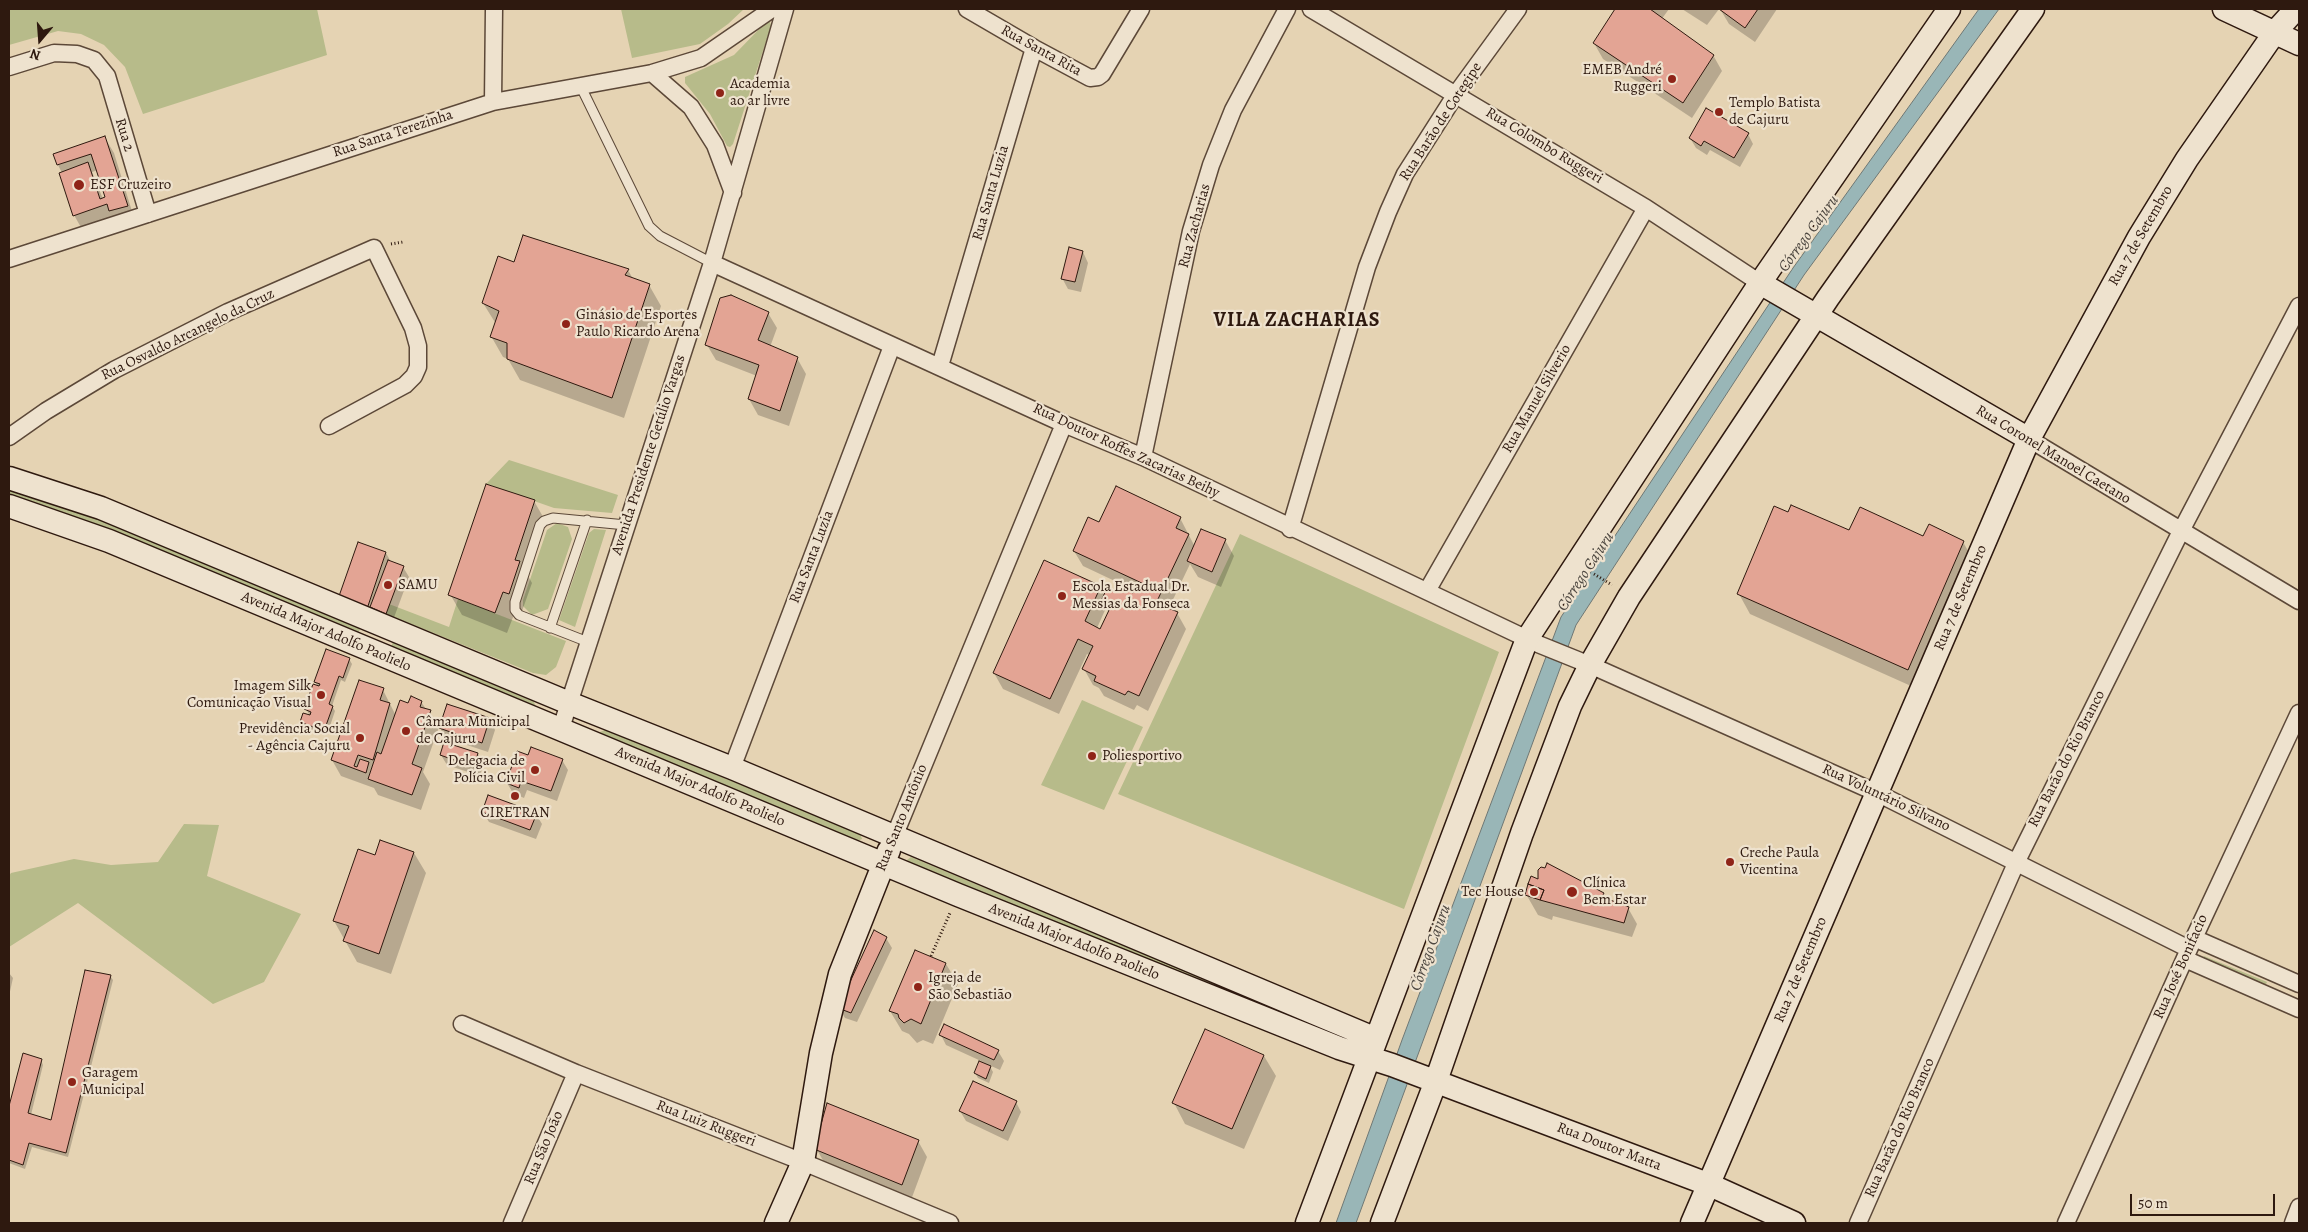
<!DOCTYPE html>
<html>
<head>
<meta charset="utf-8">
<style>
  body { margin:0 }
  #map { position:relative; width:2308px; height:1232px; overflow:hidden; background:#e5d3b3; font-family:Alegreya,serif }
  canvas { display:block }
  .frame { position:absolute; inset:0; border:10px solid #2e190f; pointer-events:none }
  .north { position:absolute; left:15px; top:15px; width:50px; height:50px; -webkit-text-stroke:4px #eee2ce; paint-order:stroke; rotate:198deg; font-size:14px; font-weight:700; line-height:20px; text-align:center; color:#2e190f }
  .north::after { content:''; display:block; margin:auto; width:18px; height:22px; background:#2e190f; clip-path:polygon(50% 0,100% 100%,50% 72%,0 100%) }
  .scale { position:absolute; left:2130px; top:1194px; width:145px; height:22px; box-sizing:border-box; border:2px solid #2e190f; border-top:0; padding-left:6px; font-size:15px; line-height:18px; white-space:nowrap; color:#2e190f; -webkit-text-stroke:4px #eee2ce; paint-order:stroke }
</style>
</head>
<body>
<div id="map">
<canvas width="2308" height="1232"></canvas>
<div class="frame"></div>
<div class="north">N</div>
<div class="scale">50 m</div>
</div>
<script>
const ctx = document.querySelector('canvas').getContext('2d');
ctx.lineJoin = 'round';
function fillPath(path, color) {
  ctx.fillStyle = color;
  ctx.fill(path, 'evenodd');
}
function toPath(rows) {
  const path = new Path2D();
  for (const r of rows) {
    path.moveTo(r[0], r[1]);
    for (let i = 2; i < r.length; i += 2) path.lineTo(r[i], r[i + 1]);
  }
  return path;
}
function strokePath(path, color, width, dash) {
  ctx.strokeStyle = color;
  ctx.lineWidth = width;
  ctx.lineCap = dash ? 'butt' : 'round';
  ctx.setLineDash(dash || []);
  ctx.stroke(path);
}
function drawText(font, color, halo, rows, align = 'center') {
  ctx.font = font + ' Alegreya,serif';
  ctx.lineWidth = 4.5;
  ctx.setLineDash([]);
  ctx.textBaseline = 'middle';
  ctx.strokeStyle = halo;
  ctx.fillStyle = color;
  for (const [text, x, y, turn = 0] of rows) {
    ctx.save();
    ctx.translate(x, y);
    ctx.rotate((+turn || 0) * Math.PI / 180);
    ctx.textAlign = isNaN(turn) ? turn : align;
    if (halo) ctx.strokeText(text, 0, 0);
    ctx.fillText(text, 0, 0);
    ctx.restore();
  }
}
const green = toPath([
  [9,9,317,9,327,55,143,114,125,67,104,45,81,34,58,31,9,45],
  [621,9,744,9,728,24,700,44,632,58],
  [767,21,770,22,771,26,733,144,730,147,727,146,710,114,685,83,685,77,734,55],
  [509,460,618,495,612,513,554,508,486,484],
  [9,486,93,515,362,626,358,633,9,496],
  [557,523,568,527,572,539,548,609,532,615,523,606,523,600,547,530],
  [594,529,606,530,575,627,559,620,589,533],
  [1240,534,1499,652,1404,909,1118,794],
  [458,599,566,641,556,667,546,675,533,673,386,614,389,604,449,627],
  [393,642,534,702,536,707,533,708,390,649],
  [1082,700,1143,727,1104,810,1041,785],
  [605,730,860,833,862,839,857,841,600,735,600,732],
  [184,824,219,825,207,876,301,914,264,982,213,1004,78,903,9,947,9,876,11,873,74,859,111,865,158,862],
  [911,857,1340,1036,1343,1039,909,863,907,860],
  [2204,956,2267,982,2264,988,2201,962]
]);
const water = toPath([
  [1979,9,1999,9,1804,275,1576,625,1356,1223,1336,1223,1402,1040,1561,617,1793,268,1979,9]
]);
const shadow = toPath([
  [1616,9,1669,9,1661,20,1713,55,1722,71,1692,118,1603,59,1594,43],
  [1682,9,1719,9,1707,25],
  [1720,9,1777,9,1755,42,1729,24],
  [1748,134,1753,144,1740,167,1710,150,1707,155,1696,148,1690,138],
  [105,138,114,153,135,221,83,231,74,215,62,173,58,165],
  [98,170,106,198,103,199,92,172],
  [1083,252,1088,263,1081,292,1068,289,1062,278],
  [515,263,628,270,633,279,649,285,661,306,624,418,520,380,508,359,503,357,491,336,496,324,483,303],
  [768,313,777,328,770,347,797,358,806,374,789,426,758,415,749,399,757,376,716,360,707,345],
  [534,501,546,522,528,576,532,583,521,614,515,612,507,633,462,615,450,594],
  [1180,518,1195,547,1225,540,1234,556,1221,587,1198,577,1190,564,1169,608,1177,613,1186,629,1148,711,1137,705,1134,710,1104,696,1099,688,1093,685,1084,669,1090,655,1087,654,1059,714,1003,689,994,673,1100,587,1105,596,1113,592,1134,594,1136,591,1083,566,1074,551,1100,524],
  [1106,608,1109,612,1101,630,1097,628],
  [1850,532,1963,542,1975,563,1920,690,1750,614,1739,594],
  [386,553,391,562,403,567,409,577,392,623,349,614],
  [349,659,352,664,345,682,341,680,332,706,335,711,327,735,304,727,301,722,310,716,306,709,318,687,315,682],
  [383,690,396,716,409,704,421,702,439,727,423,772,430,784,421,810,378,795,374,788,341,776,332,760],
  [447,705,490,719,495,730,488,752,446,738,440,728],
  [478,754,483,765,480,776,447,765,441,755],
  [529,756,562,760,568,770,557,801,527,790,524,798,513,793,507,783],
  [483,812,536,814,542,824,536,839,489,822],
  [414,853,426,873,391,974,357,962,334,921,375,856],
  [1539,881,1603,894,1607,900,1628,908,1637,924,1632,937,1553,916,1552,920,1538,915,1526,894],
  [886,938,892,948,857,1022,845,1018,839,1008],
  [946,964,958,984,933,1044,923,1040,917,1043,909,1034,902,1031,890,1011],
  [9,973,13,978,9,996],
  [110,976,113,980,68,1157,32,1147,25,1169,9,1163,9,1111,24,1055,41,1060,43,1065,31,1115,52,1122],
  [941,1035,998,1051,1004,1061,1000,1070,989,1065,993,1072,989,1083,978,1078,975,1073,981,1061,946,1045],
  [1264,1056,1276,1076,1244,1149,1185,1124,1174,1103],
  [1016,1102,1021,1112,1008,1141,966,1121,960,1111],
  [918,1141,927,1157,911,1200,825,1164,816,1148]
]);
const building = toPath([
  [1615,9,1650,9,1714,55,1683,103,1593,43,1615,9],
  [1719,9,1758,9,1745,28,1719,9],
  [1706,108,1749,133,1734,158,1704,141,1701,146,1689,138,1706,108],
  [105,136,128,206,109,211,107,204,73,216,59,173,88,162,100,199,105,197,91,154,57,165,53,154,105,136],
  [523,235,629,269,625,275,650,284,612,398,507,359,507,343,490,337,499,311,482,303,498,256,514,262,523,235],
  [1069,247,1083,251,1075,282,1061,279,1069,247],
  [731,295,769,312,758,340,798,357,780,411,748,399,759,365,705,345,720,298,731,295],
  [486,484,535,500,515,560,520,561,509,594,503,592,495,613,448,595,486,484],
  [1116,486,1181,517,1176,528,1189,534,1158,599,1168,604,1168,608,1178,612,1139,696,1128,691,1125,695,1094,681,1096,676,1082,669,1093,646,1078,639,1050,699,993,673,1044,560,1101,586,1085,621,1100,629,1111,606,1101,601,1107,588,1113,591,1122,587,1133,593,1136,588,1143,591,1146,585,1073,551,1088,517,1099,522,1116,486],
  [1791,505,1849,530,1860,507,1923,536,1929,524,1964,541,1908,670,1737,594,1774,506,1788,512,1791,505],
  [1201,529,1226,539,1212,572,1187,561,1201,529],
  [358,542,386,552,367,609,338,599,358,542],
  [388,560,404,566,386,614,370,607,388,560],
  [326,649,350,658,343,678,339,676,329,704,333,706,324,731,300,722,303,713,310,715,311,712,304,709,313,684,319,686,320,684,314,682,326,649],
  [359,680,384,688,380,700,390,703,373,760,358,755,354,766,357,767,360,759,369,762,366,773,331,760,359,680],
  [411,696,422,701,420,707,431,710,412,764,422,768,412,795,368,779,377,752,381,754,400,700,408,703,411,696],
  [447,704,490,718,482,743,439,728,447,704],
  [444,742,478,753,474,767,440,755,444,742],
  [531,747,563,759,551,791,521,781,519,788,506,783,517,751,528,755,531,747],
  [488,795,537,813,530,830,482,812,488,795],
  [380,840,414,852,379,954,343,941,349,926,333,921,358,849,375,855,380,840],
  [1547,863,1604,893,1602,897,1629,907,1624,923,1540,900,1544,890,1528,884,1531,876,1538,879,1538,870,1541,867,1545,868,1547,863],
  [1528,884,1544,890,1540,900,1525,895,1528,884],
  [874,930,887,937,851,1013,838,1008,874,930],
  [915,950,946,963,921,1024,911,1019,904,1023,899,1018,898,1014,889,1011,915,950],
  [85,970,111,975,66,1153,29,1143,23,1165,9,1160,9,1106,23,1053,42,1059,28,1113,51,1120,85,970],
  [944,1024,999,1050,994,1060,939,1035,944,1024],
  [1205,1029,1264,1055,1232,1129,1172,1103,1205,1029],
  [979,1061,991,1066,986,1079,974,1073,979,1061],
  [973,1081,1017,1101,1003,1131,959,1111,973,1081],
  [827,1103,919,1140,902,1185,814,1149,827,1103]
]);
const path = toPath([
  [391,244,403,242],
  [1594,574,1612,585],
  [931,956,950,913]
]);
const lane = toPath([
  [580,85,649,226,660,236,712,263],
  [550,628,587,520],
  [588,642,519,615,515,610,515,602,540,525,544,521,553,518,626,525]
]);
const street = toPath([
  [967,9,1034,48,1090,78,1098,77,1102,74,1141,9],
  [1311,9,1646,208,1760,283],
  [9,67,54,53,77,54,94,60,107,76,148,214],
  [652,73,691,107,715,145,733,193],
  [493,102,494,9],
  [9,259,493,102,652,73,701,58,772,9],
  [712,263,1064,424,1143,457,1538,644,1590,665,1877,793,2189,949],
  [940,366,1034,48],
  [9,437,46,411,114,370,228,312,374,248,413,328,418,346,418,367,414,376,405,385,329,426],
  [2029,439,2299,601],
  [1143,457,1191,231,1211,165,1233,110,1287,9],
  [1290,529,1367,267,1388,212,1405,174,1456,94,1518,9],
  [1427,591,1646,208],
  [561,728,712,263,785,9],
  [732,768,892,346],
  [894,837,1064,424],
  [2194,938,2299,984],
  [2185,959,2299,1009],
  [462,1024,576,1073,803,1162,950,1223],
  [512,1223,576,1073],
  [1858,1223,2017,861,2181,531,2299,306],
  [2066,1223,2194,938,2299,713],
  [2293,1223,2299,1207]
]);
const secondary = toPath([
  [2224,9,2299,44],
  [1760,283,2029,439],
  [9,478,101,508,569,703,732,768,1376,1039],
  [9,506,109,541,958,895,1339,1048,1392,1065,1710,1185,1794,1223],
  [776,1223,803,1162,821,1053,840,974,889,850],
  [1307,1223,1527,639,1760,283,1949,9],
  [1382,1223,1436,1081,1522,833,1570,706,1590,665,1629,597,1828,298,2033,9],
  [1692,1223,2029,439,2139,237,2187,159,2275,32,2296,9]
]);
const markers = [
  [1672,79,5,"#8f2418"],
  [720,93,5,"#8f2418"],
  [1719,112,5,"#8f2418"],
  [79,185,6,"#8f2418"],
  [566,324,5,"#8f2418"],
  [388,585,5,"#8f2418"],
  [1062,596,5,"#8f2418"],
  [321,695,5,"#8f2418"],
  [406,731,5,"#8f2418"],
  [360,738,5,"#8f2418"],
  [1092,756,5,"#8f2418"],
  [535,770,5,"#8f2418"],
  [515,796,5,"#8f2418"],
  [1730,862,5,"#8f2418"],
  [1534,892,5,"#8f2418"],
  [1572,892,6,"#8f2418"],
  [918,987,5,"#8f2418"],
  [72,1082,5,"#8f2418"]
];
const streetNames = [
  ["Rua Santa Rita",1041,51,29],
  ["Rua Barão de Cotegipe",1441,122,-57],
  ["Rua Santa Terezinha",393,134,-18],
  ["Rua 2",124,135,73],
  ["Rua Colombo Ruggeri",1544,146,31],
  ["Rua Santa Luzia",991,193,-74],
  ["Rua Zacharias",1195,226,-75],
  ["Rua 7 de Setembro",2141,236,-60],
  ["Rua Osvaldo Arcangelo da Cruz",188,335,-26],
  ["Rua Manuel Silverio",1537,399,-60],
  ["Rua Doutor Roffes Zacarias Beihy",1126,451,25],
  ["Avenida Presidente Getúlio Vargas",649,455,-72],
  ["Rua Coronel Manoel Caetano",2053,455,31],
  ["Rua Santa Luzia",812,557,-69],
  ["Rua 7 de Setembro",1961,598,-67],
  ["Avenida Major Adolfo Paolielo",326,632,23],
  ["Rua Barão do Rio Branco",2067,759,-63],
  ["Avenida Major Adolfo Paolielo",700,787,23],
  ["Rua Voluntário Silvano",1886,798,25],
  ["Rua Santo Antônio",902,818,-68],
  ["Avenida Major Adolfo Paolielo",1074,942,22],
  ["Rua José Bonifacio",2181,967,-66],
  ["Rua 7 de Setembro",1801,970,-67],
  ["Rua Luiz Ruggeri",706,1124,21],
  ["Rua Barão do Rio Branco",1900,1128,-66],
  ["Rua Doutor Matta",1609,1147,21],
  ["Rua São João",544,1148,-67]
];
const poiNames = [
  ["EMEB André",1662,70,"right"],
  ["Ruggeri",1662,87,"right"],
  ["Academia",730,84],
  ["ao ar livre",730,101],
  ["Templo Batista",1729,103],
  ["de Cajuru",1729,120],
  ["ESF Cruzeiro",90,185],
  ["Ginásio de Esportes",576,315],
  ["Paulo Ricardo Arena",576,332],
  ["SAMU",398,585],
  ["Escola Estadual Dr.",1072,587],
  ["Messias da Fonseca",1072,604],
  ["Imagem Silk",311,686,"right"],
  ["Comunicação Visual",311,703,"right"],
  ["Câmara Municipal",416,722],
  ["de Cajuru",416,739],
  ["Previdência Social",350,729,"right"],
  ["- Agência Cajuru",350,746,"right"],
  ["Poliesportivo",1102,756],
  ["Delegacia de",525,761,"right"],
  ["Polícia Civil",525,778,"right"],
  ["CIRETRAN",515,813,"center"],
  ["Creche Paula",1740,853],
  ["Vicentina",1740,870],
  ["Clínica",1583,883],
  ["Bem Estar",1583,900],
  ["Tec House",1524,892,"right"],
  ["Igreja de",928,978],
  ["São Sebastião",928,995],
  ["Garagem",82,1073],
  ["Municipal",82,1090]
];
const waterNames = [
  ["Córrego Cajuru",1809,234,-54],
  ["Córrego Cajuru",1586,572,-57],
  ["Córrego Cajuru",1431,948,-70]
];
const districtNames = [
  ["VILA ZACHARIAS",1297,321]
];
fillPath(green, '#b7bb8a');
fillPath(water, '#99b6b7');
strokePath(water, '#6e7774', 1);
fillPath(shadow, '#0003');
fillPath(building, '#e3a494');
strokePath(building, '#2e190f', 1);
strokePath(lane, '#5c4838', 11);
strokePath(street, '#5c4838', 19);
strokePath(secondary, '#2e190f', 25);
strokePath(path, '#2e190f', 3, [1, 2.5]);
strokePath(lane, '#eee2ce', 9);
strokePath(street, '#eee2ce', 16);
strokePath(secondary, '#eee2ce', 22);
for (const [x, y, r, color] of markers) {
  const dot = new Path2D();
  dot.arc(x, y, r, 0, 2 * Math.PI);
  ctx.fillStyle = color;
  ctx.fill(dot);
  strokePath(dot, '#eee2ce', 2);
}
drawText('15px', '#2e190f', '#eee2ce', streetNames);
drawText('15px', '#2e190f', '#eee2ce', poiNames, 'left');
drawText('italic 16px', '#4e4841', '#eee2ce', waterNames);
ctx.letterSpacing = '1px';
drawText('bold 20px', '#2e190f', '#eee2ce', districtNames);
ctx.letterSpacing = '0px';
</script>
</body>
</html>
